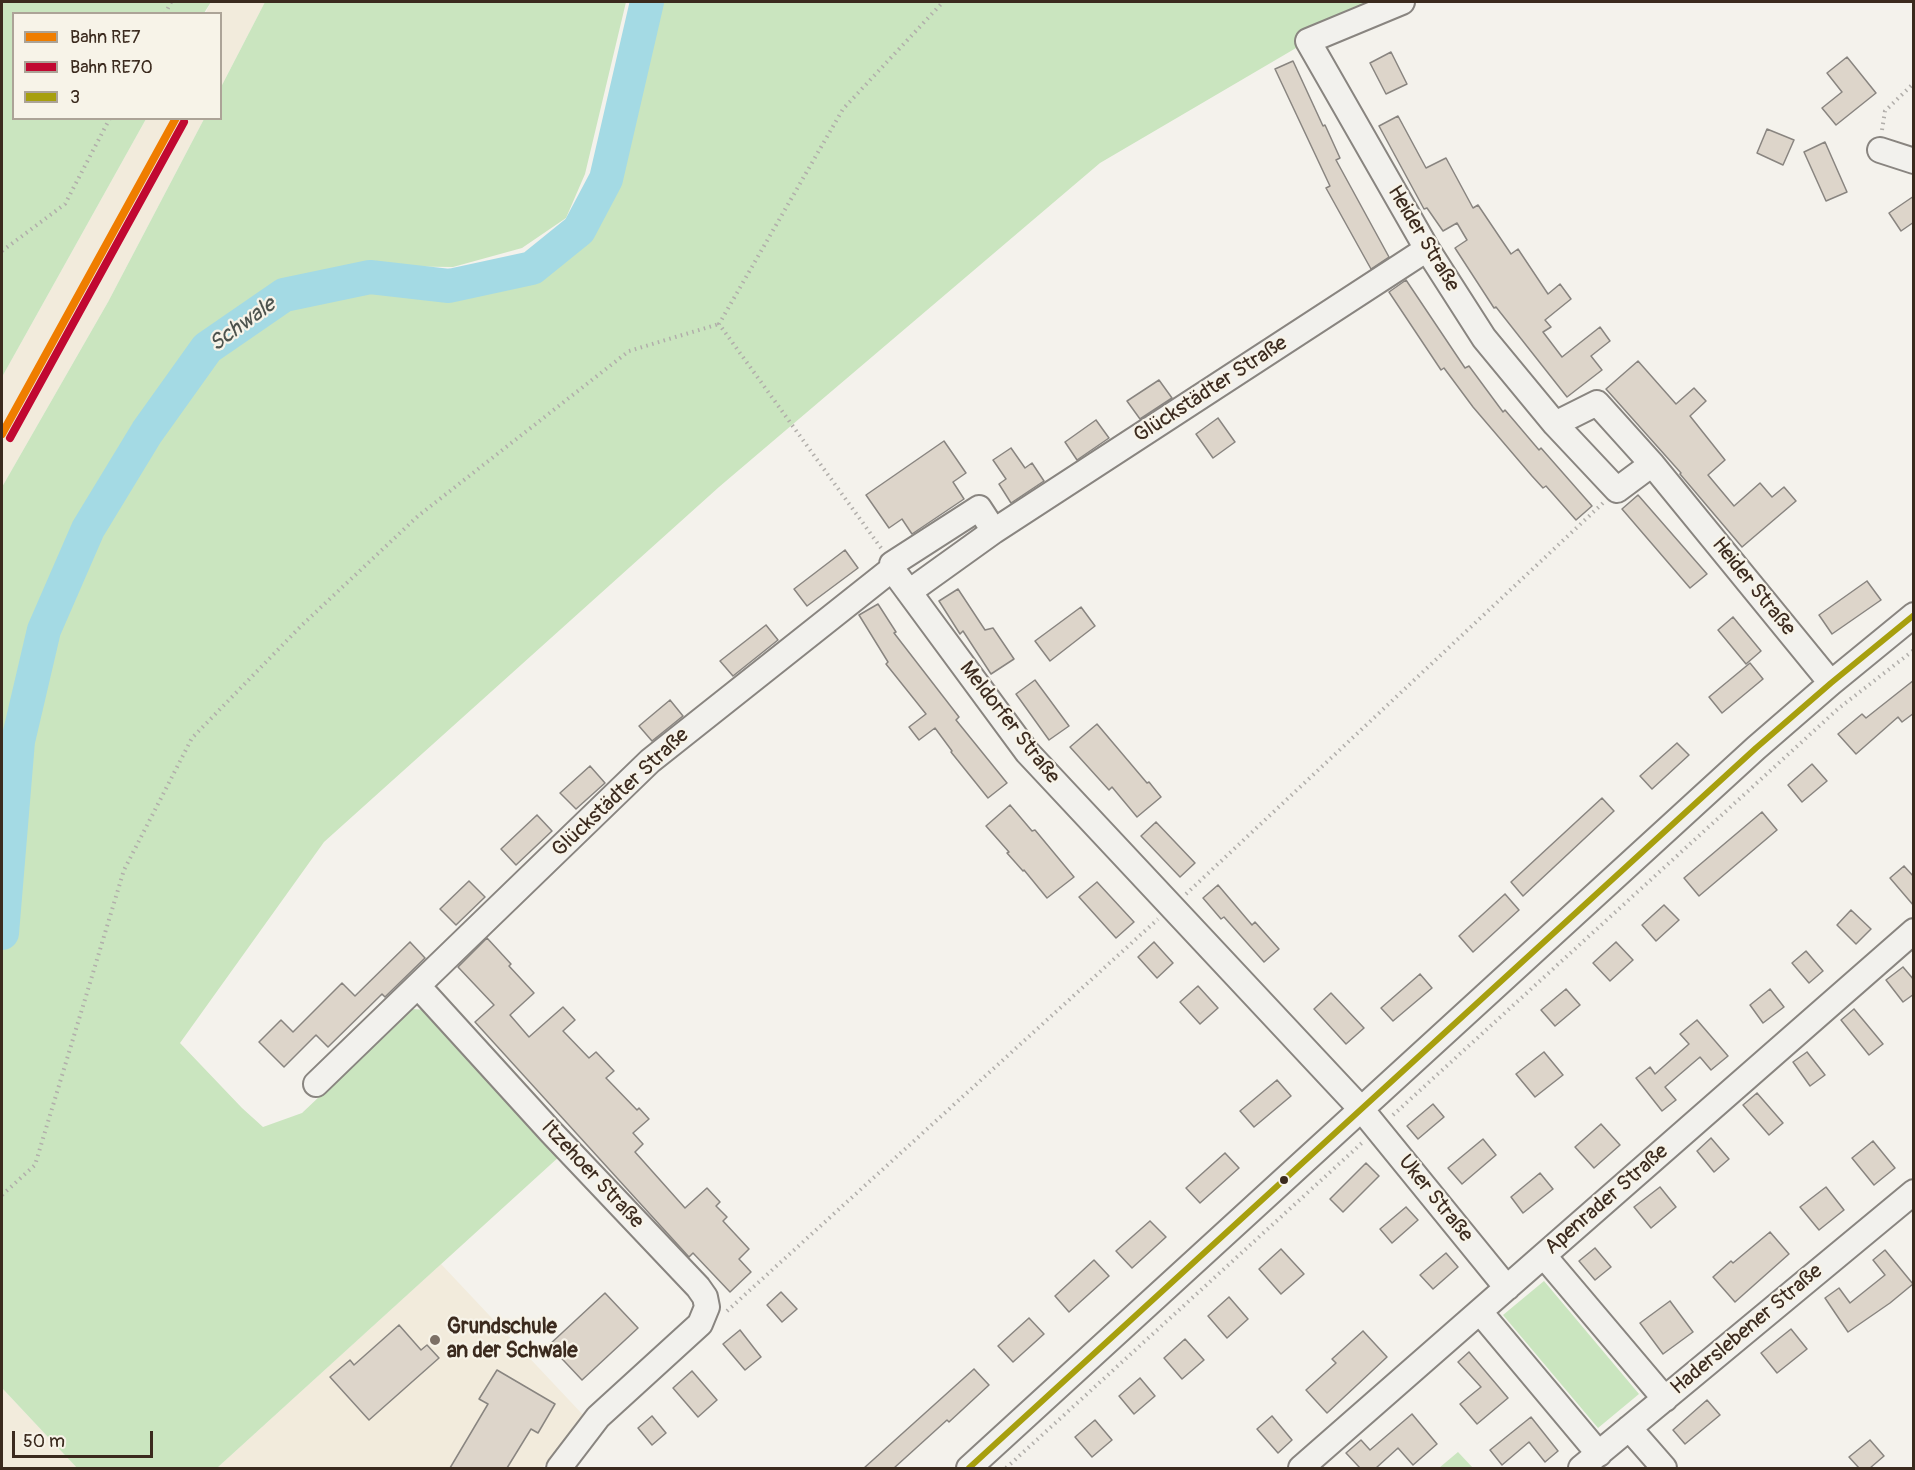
<!DOCTYPE html>
<html>
<head>
<meta charset="utf-8">
<style>
  body { margin:0 }
  #map { position:relative; width:1915px; height:1470px; overflow:hidden; background:#f4f2ec; font-family:Pangolin,sans-serif }
  canvas { display:block }
  .frame { position:absolute; inset:0; border:3px solid #3b2a1e; pointer-events:none }
  .legend { position:absolute; left:12px; top:12px; width:210px; height:108px; box-sizing:border-box; background:#f7f3e8; border:2px solid #aca397; margin:0; padding:8px 10px; list-style:none; font-size:18px; color:#3b2a1e }
  .legend li { display:flex; align-items:center; gap:12px; height:30px }
  .legend b { width:30px; border:2px solid #aca397 }
  .scale { position:absolute; left:12px; top:1431px; width:141px; height:27px; box-sizing:border-box; border:3px solid #3b2a1e; border-top:0; padding-left:8px; font-size:18px; line-height:21px; white-space:nowrap; color:#3b2a1e; -webkit-text-stroke:4px #f7f3e8; paint-order:stroke }
</style>
</head>
<body>
<div id="map">
<canvas width="1915" height="1470"></canvas>
<div class="frame"></div>
<ul class="legend">
<li><b style="height:8px;background:#ef7d00"></b>Bahn RE7</li>
<li><b style="height:8px;background:#c10831"></b>Bahn RE70</li>
<li><b style="height:8px;background:#a79f0e"></b>3</li>
</ul>
<div class="scale">50 m</div>
</div>
<script>
const ctx = document.querySelector('canvas').getContext('2d');
ctx.lineJoin = 'round';
function fillPath(path, color) {
  ctx.fillStyle = color;
  ctx.fill(path, 'evenodd');
}
function toPath(rows) {
  const path = new Path2D();
  for (const r of rows) {
    path.moveTo(r[0], r[1]);
    for (let i = 2; i < r.length; i += 2) path.lineTo(r[i], r[i + 1]);
  }
  return path;
}
function strokePath(path, color, width, dash) {
  ctx.strokeStyle = color;
  ctx.lineWidth = width;
  ctx.lineCap = dash ? 'butt' : 'round';
  ctx.setLineDash(dash || []);
  ctx.stroke(path);
}
function drawText(font, color, halo, rows, align = 'center') {
  ctx.font = font + ' Pangolin,sans-serif';
  ctx.lineWidth = 4.5;
  ctx.setLineDash([]);
  ctx.textBaseline = 'middle';
  ctx.strokeStyle = halo;
  ctx.fillStyle = color;
  for (const [text, x, y, turn = 0] of rows) {
    ctx.save();
    ctx.translate(x, y);
    ctx.rotate((+turn || 0) * Math.PI / 180);
    ctx.textAlign = isNaN(turn) ? turn : align;
    if (halo) ctx.strokeText(text, 0, 0);
    ctx.fillText(text, 0, 0);
    ctx.restore();
  }
}
const built = toPath([
  [211,2,265,2,221,87,220,14,205,14],
  [146,119,204,119,108,302,2,487,2,377],
  [441,1264,585,1417,542,1468,217,1468],
  [2,1388,77,1468,2,1468]
]);
const green = toPath([
  [2,2,211,2,204,13,14,14,14,118,146,119,2,377],
  [265,2,626,2,585,174,566,218,522,248,453,267,370,266,279,282,284,295,370,277,449,286,532,268,579,230,606,179,647,2,1402,2,1308,41,1100,163,719,487,324,842,180,1043,242,1108,263,1127,302,1113,412,1009,428,1010,561,1155,217,1468,77,1468,2,1388,2,487,108,302,204,119,220,118,221,87],
  [1544,1281,1639,1394,1598,1428,1503,1315],
  [1458,1452,1473,1468,1439,1468]
]);
const river = toPath([
  [2,933,18,741,44,630,88,529,147,432,207,348,284,295,370,277,449,286,532,268,579,230,606,179,647,2]
]);
const building = toPath([
  [1391,52,1407,84,1386,94,1370,63,1391,52],
  [1847,57,1876,93,1836,125,1822,108,1842,92,1827,73,1847,57],
  [1293,61,1323,126,1325,125,1340,158,1336,160,1389,257,1371,269,1326,188,1330,186,1275,69,1293,61],
  [1398,116,1426,168,1446,158,1473,208,1478,205,1511,254,1518,249,1548,294,1560,284,1571,299,1545,320,1551,327,1543,332,1562,357,1600,327,1610,341,1591,356,1602,370,1567,397,1496,307,1494,308,1455,248,1467,240,1457,223,1443,231,1427,208,1424,209,1379,126,1398,116],
  [1767,129,1794,140,1783,165,1757,153,1767,129],
  [1825,142,1847,192,1826,201,1804,152,1825,142],
  [1914,196,1914,222,1901,231,1889,213,1914,196],
  [1406,280,1465,368,1469,366,1503,412,1505,410,1539,450,1541,448,1592,506,1576,520,1546,486,1543,488,1532,476,1473,407,1444,368,1441,370,1389,292,1406,280],
  [1638,361,1676,404,1694,388,1706,401,1690,416,1725,460,1708,475,1734,506,1760,483,1772,497,1784,487,1796,501,1742,547,1680,474,1681,473,1606,389,1638,361],
  [1159,380,1172,398,1140,419,1127,401,1159,380],
  [1218,418,1235,442,1213,458,1196,434,1218,418],
  [1096,420,1109,438,1077,460,1065,442,1096,420],
  [944,441,966,473,953,482,964,499,912,534,902,519,889,528,866,495,944,441],
  [1011,448,1025,468,1032,463,1044,481,1011,503,999,484,1006,479,993,460,1011,448],
  [1638,495,1707,574,1690,588,1622,509,1638,495],
  [845,550,858,568,807,606,794,589,845,550],
  [1867,581,1881,600,1832,634,1819,615,1867,581],
  [958,589,985,630,993,628,1014,659,991,674,963,631,960,634,939,601,958,589],
  [878,604,896,632,894,633,959,717,956,720,1007,783,988,798,951,752,952,751,935,728,919,740,909,727,926,714,886,664,888,662,859,615,878,604],
  [1081,607,1095,626,1050,661,1035,641,1081,607],
  [1733,617,1761,651,1746,664,1718,630,1733,617],
  [766,625,778,640,733,676,720,661,766,625],
  [1750,663,1763,679,1722,713,1709,697,1750,663],
  [1035,680,1069,726,1049,740,1016,694,1035,680],
  [1914,680,1914,713,1902,722,1898,717,1856,754,1838,734,1862,714,1866,718,1914,680],
  [670,700,683,716,652,741,639,726,670,700],
  [1097,724,1147,783,1149,782,1161,797,1137,817,1112,787,1109,790,1070,747,1097,724],
  [1677,743,1689,755,1652,789,1640,776,1677,743],
  [1812,764,1827,781,1802,802,1788,785,1812,764],
  [590,766,605,783,576,809,560,793,590,766],
  [1602,798,1614,811,1523,896,1511,882,1602,798],
  [1010,805,1032,831,1035,830,1074,877,1047,898,1024,870,1023,871,1007,853,1009,852,986,826,1010,805],
  [1762,812,1777,830,1699,896,1684,878,1762,812],
  [537,815,552,831,516,865,501,849,537,815],
  [1156,822,1195,863,1180,877,1141,836,1156,822],
  [1904,866,1914,877,1914,906,1890,878,1904,866],
  [469,881,485,897,456,925,440,909,469,881],
  [1097,882,1134,922,1116,938,1079,897,1097,882],
  [1218,885,1252,925,1255,922,1279,949,1264,962,1224,917,1221,919,1203,898,1218,885],
  [1505,894,1519,910,1473,952,1459,936,1505,894],
  [1664,905,1679,920,1656,941,1642,925,1664,905],
  [1851,910,1871,929,1856,944,1837,925,1851,910],
  [487,938,511,964,509,966,534,993,510,1015,529,1037,563,1007,575,1020,563,1031,589,1058,596,1052,614,1071,606,1078,637,1110,639,1108,649,1119,633,1133,643,1144,635,1152,685,1208,707,1188,720,1202,716,1206,727,1217,723,1221,749,1249,739,1259,751,1272,730,1292,693,1253,689,1257,475,1022,494,1005,458,967,487,938],
  [410,942,425,958,385,997,382,994,328,1047,316,1035,284,1067,259,1042,281,1020,293,1032,342,983,355,996,410,942],
  [1154,942,1173,963,1157,978,1138,957,1154,942],
  [1616,942,1633,960,1610,981,1593,963,1616,942],
  [1806,951,1823,971,1809,983,1792,963,1806,951],
  [1903,967,1914,980,1914,994,1903,1002,1886,980,1903,967],
  [1420,974,1432,988,1393,1021,1381,1008,1420,974],
  [1198,986,1218,1008,1200,1024,1180,1002,1198,986],
  [1566,989,1580,1005,1555,1026,1541,1010,1566,989],
  [1770,989,1784,1007,1763,1023,1750,1005,1770,989],
  [1331,993,1364,1028,1346,1044,1314,1009,1331,993],
  [1854,1009,1883,1044,1869,1055,1841,1020,1854,1009],
  [1697,1020,1728,1056,1711,1070,1700,1057,1665,1087,1676,1100,1662,1111,1636,1078,1650,1067,1655,1074,1689,1044,1680,1034,1697,1020],
  [1544,1052,1563,1075,1535,1097,1516,1074,1544,1052],
  [1807,1052,1825,1075,1810,1086,1793,1062,1807,1052],
  [1277,1080,1291,1096,1254,1127,1240,1111,1277,1080],
  [1757,1093,1783,1123,1769,1135,1743,1105,1757,1093],
  [1433,1104,1444,1117,1418,1139,1407,1126,1433,1104],
  [1601,1124,1620,1145,1594,1168,1575,1147,1601,1124],
  [1711,1138,1729,1159,1714,1172,1697,1151,1711,1138],
  [1483,1139,1496,1155,1462,1184,1448,1168,1483,1139],
  [1873,1141,1895,1168,1874,1185,1852,1158,1873,1141],
  [1225,1153,1239,1168,1200,1203,1186,1188,1225,1153],
  [1366,1163,1379,1176,1343,1212,1330,1199,1366,1163],
  [1540,1173,1553,1189,1523,1213,1511,1197,1540,1173],
  [1660,1187,1676,1207,1651,1228,1634,1207,1660,1187],
  [1826,1187,1844,1210,1819,1230,1800,1207,1826,1187],
  [1406,1207,1418,1220,1392,1243,1380,1229,1406,1207],
  [1150,1221,1166,1237,1132,1268,1116,1251,1150,1221],
  [1770,1232,1789,1254,1735,1302,1713,1277,1731,1261,1733,1263,1770,1232],
  [1595,1248,1611,1267,1595,1280,1579,1261,1595,1248],
  [1281,1249,1304,1274,1281,1294,1259,1269,1281,1249],
  [1885,1250,1913,1284,1890,1303,1848,1332,1825,1298,1839,1288,1850,1303,1885,1275,1873,1260,1885,1250],
  [1446,1253,1458,1267,1433,1289,1420,1275,1446,1253],
  [1094,1260,1109,1276,1069,1312,1055,1296,1094,1260],
  [781,1292,797,1309,782,1322,767,1305,781,1292],
  [605,1293,638,1328,582,1380,549,1345,605,1293],
  [1229,1297,1248,1319,1227,1338,1208,1316,1229,1297],
  [1670,1301,1693,1332,1663,1354,1640,1323,1670,1301],
  [1029,1318,1044,1334,1013,1362,998,1346,1029,1318],
  [399,1325,421,1350,427,1345,439,1358,369,1420,330,1377,350,1360,354,1365,399,1325],
  [1791,1329,1807,1349,1777,1373,1761,1353,1791,1329],
  [740,1330,761,1357,745,1370,723,1344,740,1330],
  [1363,1331,1387,1357,1327,1413,1306,1390,1336,1363,1332,1359,1363,1331],
  [1185,1339,1204,1360,1182,1379,1164,1358,1185,1339],
  [1469,1352,1508,1398,1477,1424,1460,1404,1481,1387,1458,1362,1469,1352],
  [974,1369,989,1385,949,1422,947,1420,894,1468,864,1468,974,1369],
  [497,1370,555,1404,538,1433,531,1429,507,1468,450,1468,488,1404,479,1399,497,1370],
  [692,1371,717,1400,698,1417,673,1388,692,1371],
  [1140,1378,1155,1396,1134,1414,1119,1396,1140,1378],
  [1707,1400,1720,1415,1685,1444,1673,1430,1707,1400],
  [1412,1414,1437,1444,1413,1465,1398,1448,1376,1468,1360,1468,1346,1453,1361,1440,1370,1450,1412,1414],
  [652,1416,666,1433,652,1445,638,1428,652,1416],
  [1272,1416,1292,1440,1278,1453,1257,1429,1272,1416],
  [1531,1417,1558,1451,1545,1462,1529,1442,1502,1465,1490,1450,1531,1417],
  [1095,1420,1112,1440,1092,1457,1075,1437,1095,1420],
  [1870,1440,1884,1456,1870,1468,1859,1468,1849,1457,1870,1440]
]);
const path = toPath([
  [165,14,171,2],
  [1882,130,1885,111,1914,83],
  [2,251,65,204,110,118],
  [881,548,719,324,843,109,943,2],
  [1186,894,1603,503],
  [1393,1115,1839,708,1914,650],
  [2,1195,35,1165,124,870,192,738,301,626,418,516,629,351,719,324],
  [727,1311,1158,919],
  [1006,1468,1363,1142]
]);
const minor = toPath([
  [1402,2,1308,41,1427,249,1484,338,1555,424,1617,490,1652,464],
  [1880,150,1914,161],
  [1555,424,1597,403,1652,464,1831,683],
  [994,531,1427,249],
  [909,592,994,531,979,508,892,564,892,569,909,592,1027,752,1362,1110,1507,1288],
  [418,986,551,1132,698,1287,705,1297,707,1307,700,1324,598,1417,559,1468],
  [316,1084,650,761,892,569],
  [1544,1256,1665,1399],
  [1480,1312,1599,1454],
  [1629,1428,1664,1468],
  [969,1468,1756,748,1831,683,1914,615],
  [1301,1468,1914,931],
  [1581,1468,1914,1192]
]);
const bus1 = toPath([
  [969,1468,1756,748,1831,683,1914,615]
]);
const rail1 = toPath([
  [2,434,176,118]
]);
const rail2 = toPath([
  [10,438,184,122]
]);
const markers = [
  [1284,1180,5,"#3b2a1e"],
  [435,1340,6,"#7c7066"]
];
const streetNames = [
  ["Heider Straße",1423,239,59],
  ["Glückstädter Straße",1211,390,-33],
  ["Heider Straße",1753,587,51],
  ["Meldorfer Straße",1009,723,52],
  ["Glückstädter Straße",621,793,-43],
  ["Itzehoer Straße",592,1175,47],
  ["Uker Straße",1435,1199,51],
  ["Apenrader Straße",1607,1200,-41],
  ["Haderslebener Straße",1747,1330,-40]
];
const poiNames = [
  ["Grundschule",447,1328],
  ["an der Schwale",447,1352]
];
const waterNames = [
  ["Schwale",243,325,-36]
];
fillPath(built, '#f2ebdc');
fillPath(green, '#cae5bf');
strokePath(river, '#a4dae4', 34);
fillPath(building, '#ddd5ca');
strokePath(building, '#898580', 1.5);
strokePath(minor, '#898580', 28);
strokePath(path, '#b1aeaa', 4, [1.5, 4.5]);
strokePath(minor, '#f2f1ed', 24);
strokePath(bus1, '#a79f0e', 6);
strokePath(rail1, '#ef7d00', 8);
strokePath(rail2, '#c10831', 8);
for (const [x, y, r, color] of markers) {
  const dot = new Path2D();
  dot.arc(x, y, r, 0, 2 * Math.PI);
  ctx.fillStyle = color;
  ctx.fill(dot);
  strokePath(dot, '#f7f3e8', 2);
}
drawText('21px', '#3b2a1e', '#f7f3e8', streetNames);
drawText('bold 21px', '#3b2a1e', '#f7f3e8', poiNames, 'left');
drawText('italic 22px', '#4d534e', '#f7f3e8', waterNames);
</script>
</body>
</html>
